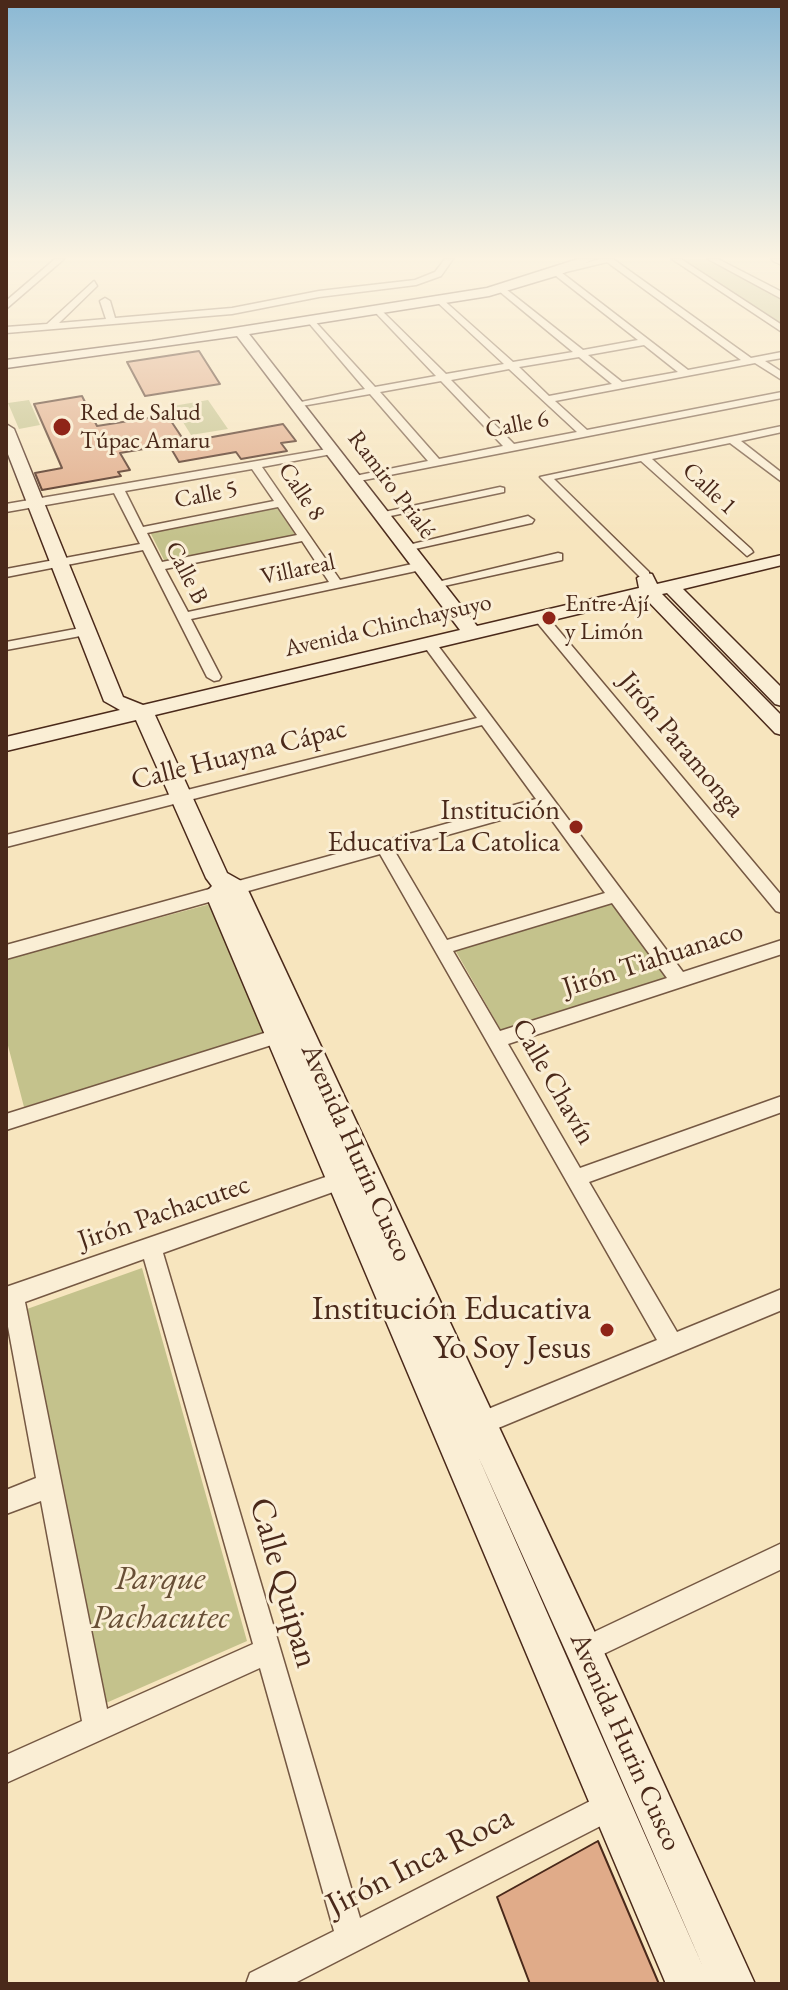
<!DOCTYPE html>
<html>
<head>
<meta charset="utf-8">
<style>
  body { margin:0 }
  #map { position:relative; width:788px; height:1990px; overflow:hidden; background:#f7e5be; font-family:"EB Garamond",serif }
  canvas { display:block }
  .frame { position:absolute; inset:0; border:8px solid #4a291a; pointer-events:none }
</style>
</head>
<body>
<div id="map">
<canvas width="788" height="1990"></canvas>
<div class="frame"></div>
</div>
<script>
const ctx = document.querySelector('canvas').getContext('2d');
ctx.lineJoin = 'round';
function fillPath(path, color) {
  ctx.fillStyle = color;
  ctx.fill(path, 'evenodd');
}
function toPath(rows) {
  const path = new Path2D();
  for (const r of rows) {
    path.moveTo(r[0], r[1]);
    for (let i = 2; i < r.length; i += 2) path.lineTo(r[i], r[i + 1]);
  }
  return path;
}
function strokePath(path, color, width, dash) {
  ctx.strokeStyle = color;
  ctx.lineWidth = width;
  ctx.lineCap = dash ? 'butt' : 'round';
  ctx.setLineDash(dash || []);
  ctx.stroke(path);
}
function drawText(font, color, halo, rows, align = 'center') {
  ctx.font = font + ' "EB Garamond",serif';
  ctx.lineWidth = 6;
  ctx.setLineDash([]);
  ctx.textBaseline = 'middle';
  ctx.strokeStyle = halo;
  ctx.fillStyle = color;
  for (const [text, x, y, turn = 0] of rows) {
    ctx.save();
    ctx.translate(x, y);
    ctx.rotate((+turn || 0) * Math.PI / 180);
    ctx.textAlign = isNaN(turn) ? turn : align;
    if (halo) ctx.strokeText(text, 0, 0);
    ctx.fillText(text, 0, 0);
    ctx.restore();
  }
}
const green = toPath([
  [683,259,707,259,782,300,782,324],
  [29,400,40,425,19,429,8,403],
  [208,400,228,429,191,435,173,406],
  [277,507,296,536,165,562,150,532],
  [611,901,667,979,502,1032,454,948],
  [214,903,268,1032,24,1107,6,1038,6,959],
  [142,1268,247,1641,106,1703,27,1309]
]);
const building = toPath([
  [199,351,220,384,145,396,127,362,199,351],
  [82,396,97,426,167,415,185,442,120,453,130,470,118,472,121,476,42,490,35,473,62,468,34,404,82,396],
  [283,424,296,441,281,443,287,451,241,459,236,452,179,462,169,445,283,424],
  [598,1841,659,1984,530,1984,497,1897,598,1841]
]);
const street = toPath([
  [55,259,64,259,6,309,6,301,55,259],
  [445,259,453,259,441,276,416,285,319,297,232,314,6,333,6,327,47,324,94,281,97,286,59,323,106,319,100,301,105,298,110,301,115,318,232,308,319,291,415,280,435,272,445,259],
  [600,259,613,259,751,358,782,352,782,358,765,361,782,372,782,380,755,363,555,401,587,430,782,392,782,398,354,482,348,479,350,477,428,461,370,394,296,407,291,404,365,389,308,322,308,318,311,317,375,387,436,376,374,311,377,306,446,374,504,364,437,302,440,297,513,362,573,352,499,291,502,286,583,350,638,340,551,272,600,259],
  [607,262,741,360,688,370,562,273,607,262],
  [644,345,678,372,622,382,588,355,644,345],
  [579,357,612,384,549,396,519,367,579,357],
  [509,369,577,432,514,444,451,380,509,369],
  [441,381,503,446,439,459,380,392,441,381],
  [672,259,681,259,782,325,782,332,672,259],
  [708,259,718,259,782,292,782,299,708,259],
  [772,259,782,259,782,265,773,261,772,259],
  [782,426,782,432,741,441,782,473,782,482,730,443,652,459,751,549,753,552,747,556,641,461,554,479,649,572,649,578,645,579,641,578,540,477,782,426],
  [333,448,337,449,337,453,262,467,340,580,421,562,427,566,421,570,191,619,221,677,219,680,214,681,207,677,143,550,6,577,6,569,140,544,114,493,6,512,6,504,333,448],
  [252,469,274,501,143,527,125,491,252,469],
  [278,507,297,535,162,562,147,533,278,507],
  [302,541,329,582,188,612,165,569,302,541],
  [500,487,504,488,504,492,381,518,375,514,500,487],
  [528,516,534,520,532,523,406,551,400,547,528,516],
  [558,553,562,554,562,560,435,588,429,584,558,553],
  [540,613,545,614,782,896,782,913,776,911,535,620,535,614,540,613],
  [86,627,91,628,91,634,6,650,6,642,86,627],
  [428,638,433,639,683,972,782,940,782,954,508,1044,580,1168,782,1096,782,1112,589,1182,677,1332,782,1289,782,1310,479,1436,471,1432,467,1424,471,1416,657,1340,380,854,6,959,6,945,536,799,482,725,6,847,6,835,477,718,421,642,428,638],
  [543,808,605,893,447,940,394,850,543,808],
  [612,903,667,978,500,1031,453,951,612,903],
  [277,1029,284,1031,286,1036,284,1041,6,1130,6,1114,277,1029],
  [340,1172,347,1175,350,1181,347,1187,163,1253,360,1918,602,1795,612,1791,622,1795,626,1805,622,1815,293,1984,246,1984,250,1973,334,1931,260,1668,6,1783,6,1755,82,1721,41,1501,6,1514,6,1490,36,1478,6,1316,6,1287,340,1172],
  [144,1259,253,1644,107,1709,25,1302,144,1259],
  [782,1543,782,1569,593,1659,584,1663,575,1659,571,1650,575,1641,782,1543]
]);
const secondary = toPath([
  [578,259,594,259,559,275,489,296,249,334,477,626,639,588,637,578,646,573,652,574,657,584,782,555,782,565,683,589,782,688,782,706,775,704,667,593,662,594,782,716,782,735,775,733,645,598,155,715,227,873,243,882,247,888,597,1637,755,1984,710,1984,704,1969,710,1984,666,1984,205,893,212,886,206,878,136,720,6,751,6,737,120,710,104,701,6,449,6,424,14,429,123,697,143,705,460,630,237,336,6,368,6,360,152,341,487,288,578,259],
  [478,1456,571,1663,703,1967,478,1456]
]);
const markers = [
  [62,427,10,"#8f2418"],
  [549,618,8,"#8f2418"],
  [576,827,8,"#8f2418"],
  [607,1330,8,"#8f2418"]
];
const farPoinames = [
  ["Red de Salud",80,413],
  ["Túpac Amaru",80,441],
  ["Entre Ají",565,604],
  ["y Limón",565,632]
];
const farStreetnames = [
  ["Calle 6",517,425,-11],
  ["Ramiro Prialé",391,485,53],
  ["Calle 1",709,489,43],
  ["Calle 8",301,492,56],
  ["Calle 5",206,495,-11],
  ["Villareal",298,570,-12],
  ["Calle B",186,573,63],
  ["Avenida Chinchaysuyo",388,626,-13]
];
const streetNames = [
  ["Jirón Paramonga",681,745,50],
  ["Calle Huayna Cápac",239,755,-14],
  ["Jirón Tiahuanaco",653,960,-18],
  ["Calle Chavín",553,1082,60],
  ["Avenida Hurin Cusco",356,1153,66],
  ["Jirón Pachacutec",164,1213,-19],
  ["Avenida Hurin Cusco",625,1742,66]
];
const poiNames = [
  ["Institución",560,811],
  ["Educativa La Catolica",560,843]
];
const nearPoinames = [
  ["Institución Educativa",591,1310],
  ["Yo Soy Jesus",591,1349]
];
const nearParknames = [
  ["Parque",160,1580],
  ["Pachacutec",160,1619]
];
const nearStreetnames = [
  ["Calle Quipan",283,1583,74],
  ["Jirón Inca Roca",420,1862,-27]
];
fillPath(green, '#c4c28c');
fillPath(building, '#e0ab89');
strokePath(building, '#4a291a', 2);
strokePath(street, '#755843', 3);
strokePath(secondary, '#4a291a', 3);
fillPath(street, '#faeed5');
fillPath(secondary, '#faeed5');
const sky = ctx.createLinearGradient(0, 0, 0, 537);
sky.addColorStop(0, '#8ab8d4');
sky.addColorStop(0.48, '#fbf3e2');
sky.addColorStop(1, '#fbf3e200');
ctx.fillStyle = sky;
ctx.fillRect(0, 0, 788, 537);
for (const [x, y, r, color] of markers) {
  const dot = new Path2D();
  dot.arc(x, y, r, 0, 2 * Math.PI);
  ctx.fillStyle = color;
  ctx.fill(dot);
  strokePath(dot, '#faeed5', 3);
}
drawText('24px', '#4a291a', '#faeed5', farPoinames, 'left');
drawText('24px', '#4a291a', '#faeed5', farStreetnames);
drawText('28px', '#4a291a', '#faeed5', streetNames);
drawText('28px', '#4a291a', '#faeed5', poiNames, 'right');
drawText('34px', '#4a291a', '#faeed5', nearPoinames, 'right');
drawText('italic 34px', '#684f36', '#faeed5', nearParknames);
drawText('34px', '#4a291a', '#faeed5', nearStreetnames);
</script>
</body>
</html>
